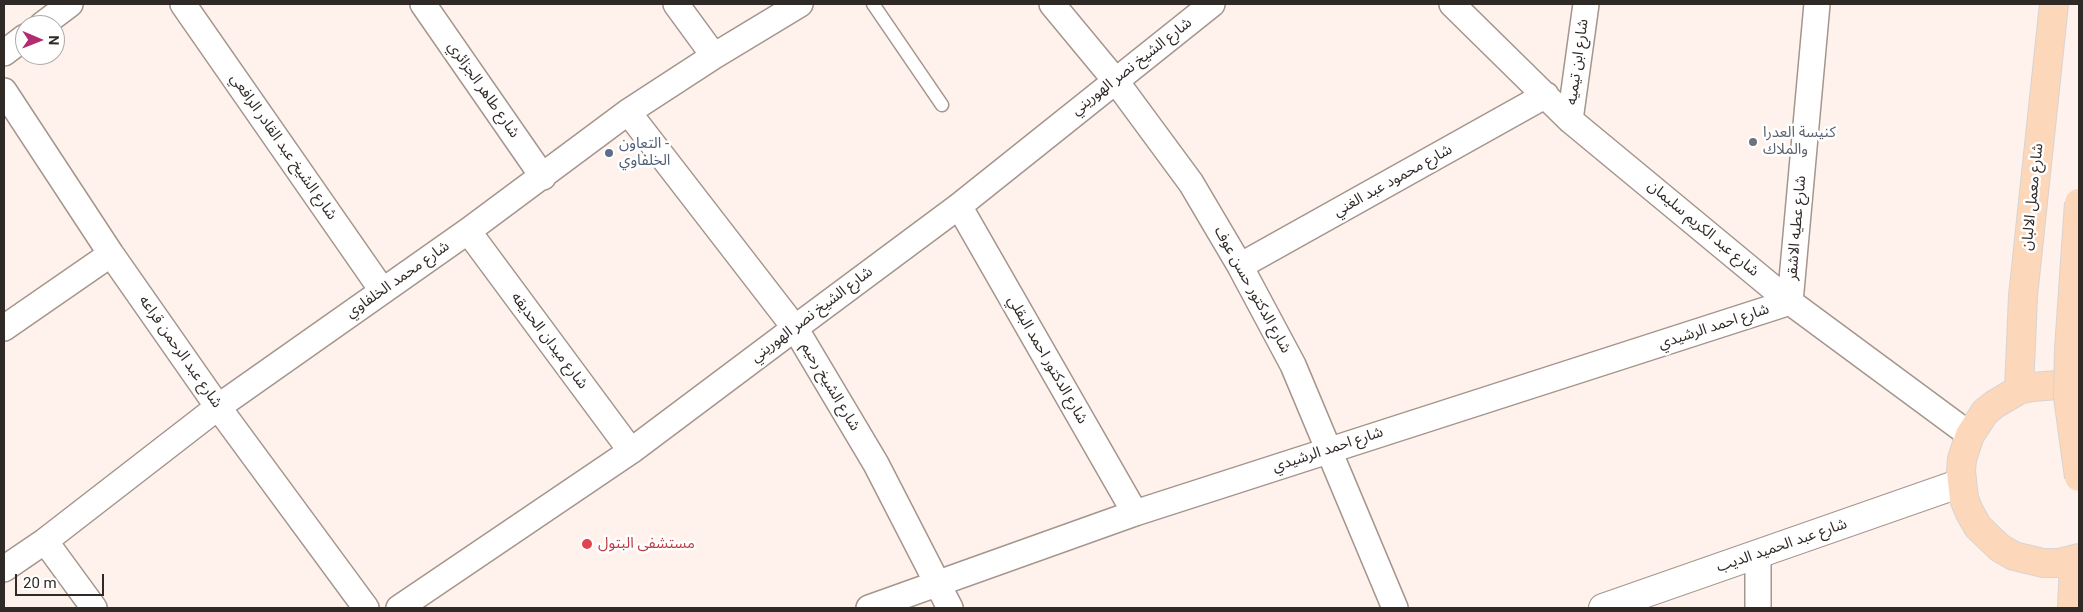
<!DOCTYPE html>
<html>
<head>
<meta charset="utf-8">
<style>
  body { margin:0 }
  #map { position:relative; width:2083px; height:612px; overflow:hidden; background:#fff1eb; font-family:Roboto,sans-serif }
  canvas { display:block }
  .frame { position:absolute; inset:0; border:5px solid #302a27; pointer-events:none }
  .north { position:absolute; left:15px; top:15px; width:50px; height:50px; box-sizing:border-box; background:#fff; border:1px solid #acaaa9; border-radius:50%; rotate:91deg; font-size:14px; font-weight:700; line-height:20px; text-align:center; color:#302a27 }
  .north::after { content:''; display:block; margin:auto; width:18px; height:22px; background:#b22c70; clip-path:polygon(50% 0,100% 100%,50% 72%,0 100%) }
  .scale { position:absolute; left:15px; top:574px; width:89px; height:22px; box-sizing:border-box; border:2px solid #302a27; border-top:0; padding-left:6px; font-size:15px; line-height:18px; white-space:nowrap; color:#302a27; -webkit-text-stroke:4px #fff; paint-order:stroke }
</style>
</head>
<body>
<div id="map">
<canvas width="2083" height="612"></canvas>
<div class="frame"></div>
<div class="north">N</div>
<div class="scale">20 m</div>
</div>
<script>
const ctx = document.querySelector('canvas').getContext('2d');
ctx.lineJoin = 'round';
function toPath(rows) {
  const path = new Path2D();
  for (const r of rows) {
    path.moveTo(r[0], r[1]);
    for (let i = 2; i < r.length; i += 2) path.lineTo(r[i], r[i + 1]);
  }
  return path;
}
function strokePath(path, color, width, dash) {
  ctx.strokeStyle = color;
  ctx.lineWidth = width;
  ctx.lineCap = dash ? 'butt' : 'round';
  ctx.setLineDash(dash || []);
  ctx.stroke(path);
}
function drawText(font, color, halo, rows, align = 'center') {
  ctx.font = font + ' Roboto,"Noto Sans Arabic",sans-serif';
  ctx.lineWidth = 5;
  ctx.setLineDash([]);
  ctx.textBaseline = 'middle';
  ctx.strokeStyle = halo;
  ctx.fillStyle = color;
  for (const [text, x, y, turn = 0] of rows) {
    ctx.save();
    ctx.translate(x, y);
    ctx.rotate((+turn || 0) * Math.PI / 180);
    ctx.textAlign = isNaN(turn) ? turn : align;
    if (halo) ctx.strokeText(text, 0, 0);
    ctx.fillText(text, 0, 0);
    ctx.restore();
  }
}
const lane = toPath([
  [873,4,942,105]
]);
const street = toPath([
  [183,4,382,290],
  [423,4,543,177],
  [676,4,714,56],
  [1052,4,1115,80,1191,183,1240,266,1293,365,1395,608],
  [1452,4,1570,120,1790,302,1970,435],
  [42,25,70,4],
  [4,53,25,37],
  [4,91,111,254,218,407,366,608],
  [628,112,795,328,876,464,950,608],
  [1570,120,1586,4],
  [959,206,1135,513],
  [468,231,631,451],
  [1240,266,1546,95],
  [4,328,111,254],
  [45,541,94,608],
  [1758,554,1758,608],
  [4,569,45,541,218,407,468,231,628,112,714,56,800,4],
  [399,608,631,451,795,328,959,206,1212,4],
  [869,608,1135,513,1790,302,1817,4]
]);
const secondary = toPath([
  [1603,608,1961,483]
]);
const primary = toPath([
  [2019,390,2023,296,2054,4],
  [2079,390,2058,385,2032,387,2019,390,1995,404,1985,412,1970,435,1962,459,1961,471,1964,499,1970,513,1978,527,2000,548,2014,556,2043,563,2059,563,2079,558],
  [2072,608,2074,560]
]);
const primaryBridge = toPath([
  [2079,203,2069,349,2068,397,2079,477]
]);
const markers = [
  [1753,142,5,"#6b7280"],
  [609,153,5,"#5c6f8a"],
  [587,544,6,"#e0444e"]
];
const streetNames = [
  ["شارع ابن تيميه",1578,62,-82],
  ["شارع الشيخ نصر الهوريني",1132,67,-38],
  ["شارع طاهر الجزائري",483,90,55],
  ["شارع الشيخ عبد القادر الرافعي",283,147,55],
  ["شارع محمود عبد الغني",1393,181,-29],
  ["شارع معمل الالبان",2033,197,-84],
  ["شارع عطيه الاشقر",1797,228,-85],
  ["شارع عبد الكريم سليمان",1703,229,40],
  ["شارع محمد الخلفاوي",398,280,-35],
  ["شارع الدكتور حسن عوف",1252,290,61],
  ["شارع الشيخ نصر الهوريني",812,315,-37],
  ["شارع احمد الرشيدي",1714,327,-18],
  ["شارع ميدان الحديقه",549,341,53],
  ["شارع عبد الرحمن قراعه",180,352,55],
  ["شارع الدكتور احمد البقلي",1047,360,60],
  ["شارع الشيخ رحيم",830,387,59],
  ["شارع احمد الرشيدي",1328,450,-18],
  ["شارع عبد الحميد الديب",1782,546,-19]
];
const worshipNames = [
  ["كنيسة العدرا",1763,133],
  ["والملاك",1763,150]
];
const serviceNames = [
  ["التعاون -",619,144],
  ["الخلفاوي",619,161]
];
const healthNames = [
  ["مستشفى البتول",598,544]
];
strokePath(lane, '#a4958d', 15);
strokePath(street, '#a4958d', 28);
strokePath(secondary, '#a4958d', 30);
strokePath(primary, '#d6d4d4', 30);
strokePath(lane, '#fff', 12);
strokePath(street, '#fff', 25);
strokePath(secondary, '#fff', 28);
strokePath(primary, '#fdd7b9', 28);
strokePath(primaryBridge, '#d6d4d4', 30, []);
strokePath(primaryBridge, '#fdd7b9', 28);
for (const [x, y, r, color] of markers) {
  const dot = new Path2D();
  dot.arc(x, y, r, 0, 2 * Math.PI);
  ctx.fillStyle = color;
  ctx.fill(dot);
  strokePath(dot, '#fff', 2);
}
drawText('15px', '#302a27', '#fff', streetNames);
drawText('15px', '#5b616d', '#fff', worshipNames, 'left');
drawText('15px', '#4e5e75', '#fff', serviceNames, 'left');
drawText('15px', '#be3a42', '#fff', healthNames, 'left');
</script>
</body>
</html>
